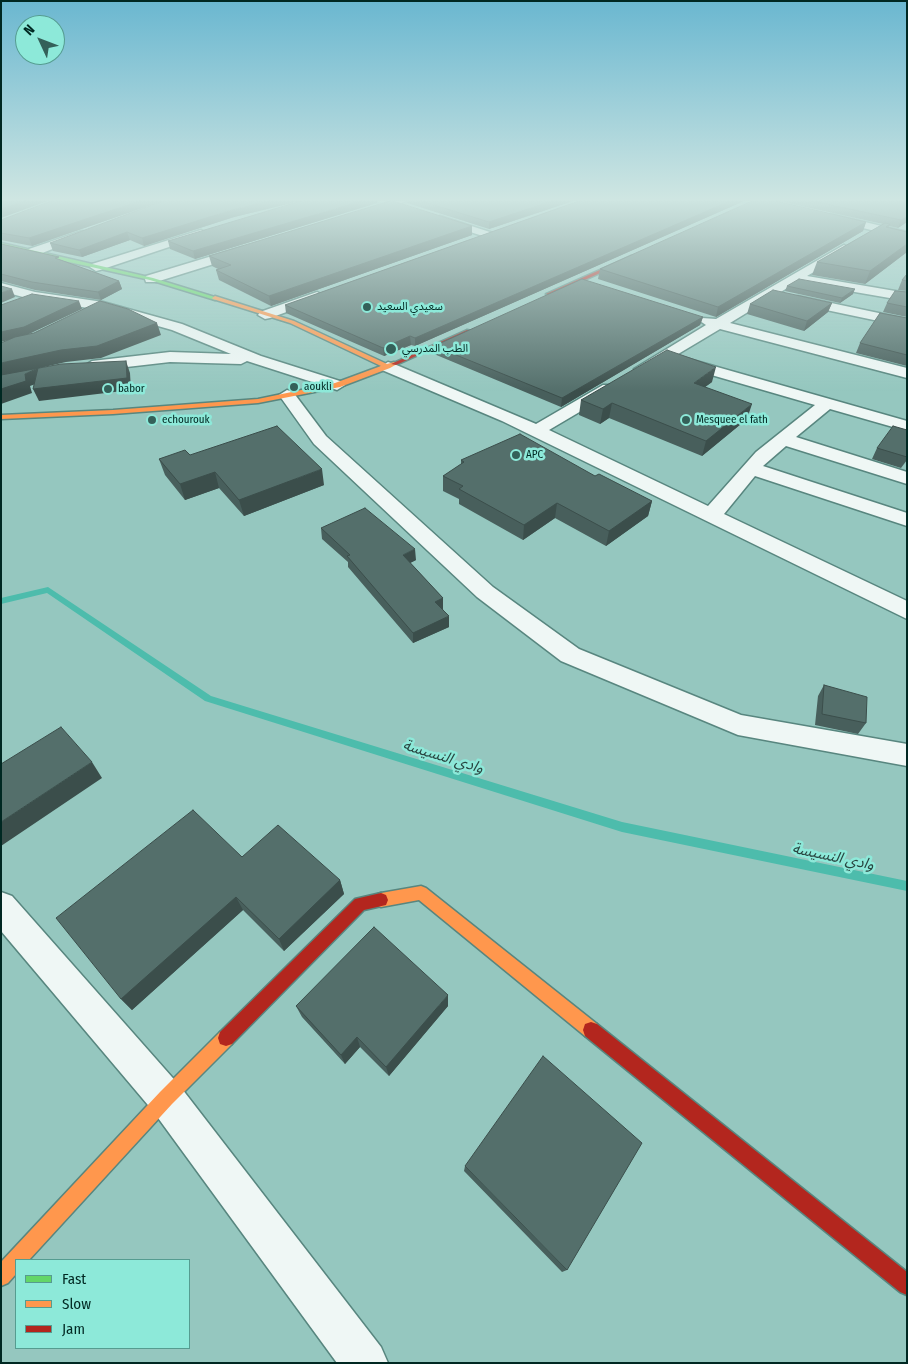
<!DOCTYPE html>
<html>
<head>
<meta charset="utf-8">
<style>
  body { margin:0 }
  #map { position:relative; width:908px; height:1364px; overflow:hidden; background:#95c7bf; font-family:"Fira Sans Condensed",sans-serif }
  canvas { display:block }
  .frame { position:absolute; inset:0; border:2px solid #002822; pointer-events:none }
  .legend { position:absolute; left:15px; top:1259px; width:175px; height:90px; box-sizing:border-box; background:#8de9d9; border:1px solid #559c90; margin:0; padding:6px 9px; list-style:none; font-size:15px; color:#002822 }
  .legend li { display:flex; align-items:center; gap:10px; height:25px }
  .legend b { width:25px; border:1px solid #559c90 }
  .north { position:absolute; left:15px; top:15px; width:50px; height:50px; box-sizing:border-box; background:#8de9d9; border:1px solid #559c90; border-radius:50%; rotate:313deg; font-size:14px; font-weight:700; line-height:20px; text-align:center; color:#002822 }
  .north::after { content:''; display:block; margin:auto; width:18px; height:22px; background:#346059; clip-path:polygon(50% 0,100% 100%,50% 72%,0 100%) }
</style>
</head>
<body>
<div id="map">
<canvas width="908" height="1364"></canvas>
<div class="frame"></div>
<ul class="legend">
<li><b style="height:6px;background:#63d668"></b>Fast</li>
<li><b style="height:6px;background:#ff974d"></b>Slow</li>
<li><b style="height:6px;background:#b3261e"></b>Jam</li>
</ul>
<div class="north">N</div>
</div>
<script>
const ctx = document.querySelector('canvas').getContext('2d');
ctx.lineJoin = 'round';
function toPath(rows) {
  const path = new Path2D();
  for (const r of rows) {
    path.moveTo(r[0], r[1]);
    for (let i = 2; i < r.length; i += 2) path.lineTo(r[i], r[i + 1]);
  }
  return path;
}
function fillPath(path, color) {
  ctx.fillStyle = color;
  ctx.fill(path, 'evenodd');
}
function strokePath(path, color, width, dash) {
  ctx.strokeStyle = color;
  ctx.lineWidth = width;
  ctx.lineCap = dash ? 'butt' : 'round';
  ctx.setLineDash(dash || []);
  ctx.stroke(path);
}
function drawText(font, color, halo, rows, align = 'center') {
  ctx.font = font + ' "Fira Sans Condensed","Noto Sans Arabic",sans-serif';
  ctx.lineWidth = 5;
  ctx.setLineDash([]);
  ctx.textBaseline = 'middle';
  ctx.strokeStyle = halo;
  ctx.fillStyle = color;
  for (const [text, x, y, turn = 0] of rows) {
    ctx.save();
    ctx.translate(x, y);
    ctx.rotate((+turn || 0) * Math.PI / 180);
    ctx.textAlign = isNaN(turn) ? turn : align;
    if (halo) ctx.strokeText(text, 0, 0);
    ctx.fillText(text, 0, 0);
    ctx.restore();
  }
}
const stream = toPath([
  [48,587,211,696,622,822,907,881,907,891,622,832,205,701,47,593,1,604,1,598,48,587]
]);
const street = toPath([
  [392,201,407,201,366,215,361,212,392,201],
  [831,214,907,232,907,239,827,219,825,217,831,214],
  [440,216,493,233,495,235,489,238,436,221,434,219,440,216],
  [201,230,207,233,205,235,100,270,96,271,90,267,92,264,201,230],
  [82,231,86,232,86,236,37,255,29,255,27,252,29,249,82,231],
  [844,245,850,249,848,252,807,276,907,293,907,301,797,282,730,323,907,368,907,378,720,329,648,372,636,372,634,369,706,325,700,321,702,318,716,319,844,245],
  [242,247,248,251,246,254,156,282,146,282,145,279,146,276,242,247],
  [1,283,35,292,103,302,182,324,261,356,343,382,345,385,337,390,247,361,241,364,170,362,92,371,87,369,84,366,92,361,170,352,231,354,172,330,102,310,34,300,1,291,1,283],
  [317,292,324,296,322,299,270,318,265,319,258,315,260,312,317,292],
  [798,296,907,319,907,327,793,303,791,300,793,297,798,296],
  [682,357,907,421,907,431,830,409,796,437,907,472,907,484,786,446,763,466,907,513,907,526,755,476,724,514,907,601,907,619,502,421,382,370,380,367,388,362,394,364,536,424,603,385,615,385,617,388,615,391,549,430,708,506,756,452,815,405,677,365,674,362,682,357],
  [287,390,293,392,326,436,493,587,579,649,741,715,907,744,907,766,738,735,561,661,477,597,314,444,279,395,287,390],
  [1,892,12,896,179,1085,381,1347,388,1363,337,1363,153,1111,1,931,1,892]
]);
const fast = toPath([
  [1,243,153,278,218,298,215,300,150,280,1,247,1,243]
]);
const slow = toPath([
  [215,296,294,321,387,364,394,362,397,364,390,368,340,387,258,403,113,414,1,419,1,415,113,410,258,399,335,383,381,366,290,323,213,299,212,298,215,296],
  [421,886,426,888,597,1024,599,1030,597,1036,591,1038,585,1036,419,900,381,907,376,905,374,900,376,895,381,893,421,886],
  [226,1030,232,1032,234,1038,232,1044,172,1104,29,1260,16,1260,16,1274,8,1283,1,1286,1,1262,160,1092,220,1032,226,1030]
]);
const jam = toPath([
  [631,256,636,257,551,295,546,294,631,256],
  [467,330,472,331,396,365,391,364,467,330],
  [381,893,386,895,388,900,386,905,364,910,232,1044,226,1046,220,1044,218,1038,220,1032,355,899,381,893],
  [591,1022,597,1024,907,1272,907,1295,900,1292,585,1036,583,1030,585,1024,591,1022]
]);
const wall = toPath([
  [163,201,32,246,1,240,1,220],
  [300,201,234,217,144,246,130,240,82,257,53,251,50,243],
  [407,201,573,201,489,229,407,203],
  [579,201,744,201,415,346,411,345,384,356,286,313,285,305],
  [778,201,907,201,907,222,898,228,889,226,889,227,907,232,907,252,865,284,812,275,817,262,883,224],
  [377,203,195,259,170,249,168,241],
  [866,222,863,231,716,317,598,279,600,269],
  [472,226,472,235,271,306,219,280,216,270,218,269,212,266,209,256],
  [1,244,61,261,119,281,122,289,101,300,35,290,1,281],
  [907,274,907,291,898,290,902,280],
  [787,286,853,294,840,303,785,291],
  [907,292,907,317,883,312,887,303],
  [832,303,828,312,804,331,747,314,750,304],
  [703,317,700,325,561,407,434,354,434,346],
  [907,318,907,366,856,353,860,343],
  [712,382,705,387,747,419,702,456,609,418,600,424,579,415,581,400],
  [907,430,907,460,901,468,872,459,877,448],
  [190,455,324,485,244,516,219,488,185,500,165,475,159,459],
  [461,460,595,476,652,501,648,516,606,546,555,518,523,540,459,504,459,499,443,491,443,476,461,465],
  [321,528,416,560,410,563,443,598,443,609,449,627,413,643,348,567,348,562,322,539],
  [824,685,866,723,858,734,815,725,818,696],
  [242,857,340,880,344,894,284,951,243,910,132,1010,121,999],
  [296,1006,448,1006,389,1076,360,1047,345,1064,302,1017],
  [465,1166,567,1270,562,1272,464,1171]
]);
const shadedWall = toPath([
  [26,201,48,201,1,218,1,209],
  [140,201,163,201,32,246,29,238],
  [270,201,300,201,234,217,144,246,142,238,232,210],
  [362,201,378,201,377,203,195,259,193,251],
  [552,201,573,201,489,229,489,222],
  [730,201,744,201,415,346,415,338],
  [907,217,907,222,898,228,901,220],
  [866,222,863,231,716,317,718,307],
  [472,226,472,235,271,306,269,296],
  [127,232,130,240,82,257,79,250],
  [907,244,907,252,865,284,870,271],
  [119,281,122,289,101,300,98,292],
  [12,289,15,297,1,303,1,293],
  [855,289,853,294,840,303,842,298],
  [79,301,82,309,27,335,1,342,1,332],
  [832,303,828,312,804,331,807,321],
  [703,317,700,325,561,407,562,398],
  [157,323,161,335,101,358,66,362,1,377,1,363],
  [410,336,411,345,384,356,383,348],
  [126,361,130,373,131,390,39,401,33,389],
  [716,367,712,382,690,398,694,383],
  [38,368,44,381,30,386,32,393,1,404,1,389,25,374],
  [612,403,609,418,600,424,603,409],
  [752,404,747,419,702,456,706,441],
  [322,469,324,485,244,516,239,500],
  [215,472,219,488,185,500,180,484],
  [652,501,648,516,606,546,609,531],
  [557,503,555,518,523,540,524,525],
  [415,549,416,560,404,566,403,555],
  [443,598,443,609,436,612,435,602],
  [449,616,449,627,413,643,413,633],
  [92,762,102,778,1,846,1,822],
  [340,880,344,894,284,951,279,939],
  [236,897,243,910,132,1010,121,999],
  [448,995,448,1006,389,1076,386,1067],
  [357,1037,360,1047,345,1064,341,1055]
]);
const building = toPath([
  [1,201,26,201,1,209,1,201],
  [51,201,140,201,29,238,1,233,1,220,51,201],
  [163,201,270,201,232,210,142,238,127,232,79,250,50,243,163,201],
  [301,201,362,201,193,251,168,241,301,201],
  [390,201,393,201,472,226,269,296,216,270,231,265,209,256,390,201],
  [421,201,552,201,489,222,421,201],
  [579,201,730,201,415,338,410,336,383,348,285,305,579,201],
  [752,201,776,201,866,222,718,307,600,269,752,201],
  [812,201,907,201,907,217,901,220,812,201],
  [885,223,890,224,886,227,907,232,907,244,870,271,817,262,885,223],
  [1,244,59,257,55,258,119,281,98,292,32,282,1,274,1,244],
  [907,274,907,281,902,280,907,274],
  [582,279,703,317,562,398,434,346,582,279],
  [799,279,855,289,842,298,787,286,799,279],
  [1,286,12,289,1,293,1,286],
  [773,290,832,303,807,321,750,304,773,290],
  [895,291,907,292,907,307,887,303,895,291],
  [32,294,79,301,24,327,1,332,1,305,32,294],
  [100,301,128,309,157,323,97,346,61,350,1,363,1,343,15,337,34,333,100,301],
  [880,313,907,318,907,355,860,343,880,313],
  [667,350,716,367,694,383,752,404,706,441,612,403,603,409,581,400,667,350],
  [126,361,127,378,33,389,38,368,25,374,26,381,1,389,1,375,61,364,126,361],
  [277,426,322,469,239,500,215,472,180,484,159,459,185,450,190,455,277,426],
  [893,426,907,430,907,457,877,448,893,426],
  [520,434,595,476,599,474,652,501,609,531,557,503,524,525,459,489,463,486,443,476,464,462,461,460,520,434],
  [365,508,415,549,403,555,443,598,435,602,449,616,413,633,347,556,350,555,321,528,365,508],
  [824,685,867,697,866,723,822,714,824,685],
  [61,727,92,762,1,822,1,764,61,727],
  [193,810,242,857,278,825,340,880,279,939,236,897,121,999,56,918,193,810],
  [374,927,448,995,386,1067,357,1037,341,1055,296,1006,374,927],
  [543,1056,642,1143,567,1270,465,1166,543,1056]
]);
const markers = [
  [367,307,5,"#346059"],
  [391,349,6,"#346059"],
  [294,387,5,"#346059"],
  [108,389,5,"#346059"],
  [152,420,5,"#346059"],
  [686,420,5,"#346059"],
  [516,455,5,"#346059"]
];
const farPoinames = [
  ["سعيدي السعيد",377,307],
  ["الطب المدرسي",402,349],
  ["aoukli",304,387],
  ["babor",118,389],
  ["echourouk",162,420],
  ["Mesquee el fath",696,420],
  ["APC",526,455]
];
const waterNames = [
  ["وادي النسيسة",443,757,17],
  ["وادي النسيسة",833,857,12]
];
fillPath(stream, '#4dbcac');
strokePath(street, '#58867f', 3);
strokePath(fast, '#58867f', 3);
strokePath(slow, '#58867f', 3);
strokePath(jam, '#58867f', 3);
fillPath(street, '#eff7f5');
fillPath(fast, '#63d668');
fillPath(slow, '#ff974d');
fillPath(jam, '#b3261e');
fillPath(wall, '#485f5c');
fillPath(shadedWall, '#3b4e4b');
fillPath(building, '#546f6b');
strokePath(building, '#3b4e4b', 1);
const sky = ctx.createLinearGradient(0, 0, 0, 391);
sky.addColorStop(0, '#6ab7d0');
sky.addColorStop(0.51, '#cfe6e2');
sky.addColorStop(1, '#cfe6e200');
ctx.fillStyle = sky;
ctx.fillRect(0, 0, 908, 391);
for (const [x, y, r, color] of markers) {
  const dot = new Path2D();
  dot.arc(x, y, r, 0, 2 * Math.PI);
  ctx.fillStyle = color;
  ctx.fill(dot);
  strokePath(dot, '#8de9d9', 2);
}
drawText('11px', '#002822', '#8de9d9', farPoinames, 'left');
drawText('italic 15px', '#294540', '#8de9d9', waterNames);
</script>
</body>
</html>
